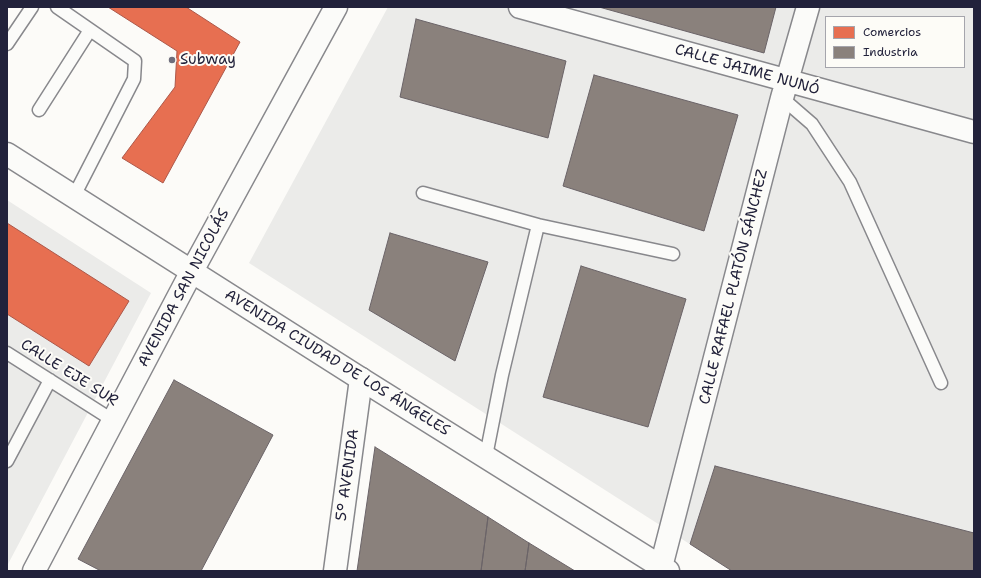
<!DOCTYPE html>
<html>
<head>
<meta charset="utf-8">
<style>
  body { margin:0 }
  #map { position:relative; width:981px; height:578px; overflow:hidden; background:#fcfbf8; font-family:"Shantell Sans",sans-serif }
  canvas { display:block }
  .frame { position:absolute; inset:0; border:8px solid #22223b; pointer-events:none }
  .legend { position:absolute; left:825px; top:16px; width:140px; height:52px; box-sizing:border-box; background:#fdfcf7; border:1px solid #a5a5ac; margin:0; padding:5px 7px; list-style:none; font-size:12px; color:#22223b }
  .legend li { display:flex; align-items:center; gap:8px; height:20px }
  .legend b { width:20px; border:1px solid #a5a5ac }
</style>
</head>
<body>
<div id="map">
<canvas width="981" height="578"></canvas>
<div class="frame"></div>
<ul class="legend">
<li><b style="height:11px;background:#e76f51"></b>Comercios</li>
<li><b style="height:11px;background:#8a817c"></b>Industria</li>
</ul>
</div>
<script>
const ctx = document.querySelector('canvas').getContext('2d');
ctx.lineJoin = 'round';
function fillPath(path, color) {
  ctx.fillStyle = color;
  ctx.fill(path, 'evenodd');
}
function toPath(rows) {
  const path = new Path2D();
  for (const r of rows) {
    path.moveTo(r[0], r[1]);
    for (let i = 2; i < r.length; i += 2) path.lineTo(r[i], r[i + 1]);
  }
  return path;
}
function strokePath(path, color, width, dash) {
  ctx.strokeStyle = color;
  ctx.lineWidth = width;
  ctx.lineCap = dash ? 'butt' : 'round';
  ctx.setLineDash(dash || []);
  ctx.stroke(path);
}
function drawText(font, color, halo, rows, align = 'center') {
  ctx.font = font + ' "Shantell Sans",sans-serif';
  ctx.lineWidth = 4;
  ctx.setLineDash([]);
  ctx.textBaseline = 'middle';
  ctx.strokeStyle = halo;
  ctx.fillStyle = color;
  for (const [text, x, y, turn = 0] of rows) {
    ctx.save();
    ctx.translate(x, y);
    ctx.rotate((+turn || 0) * Math.PI / 180);
    ctx.textAlign = isNaN(turn) ? turn : align;
    if (halo) ctx.strokeText(text, 0, 0);
    ctx.fillText(text, 0, 0);
    ctx.restore();
  }
}
const built = toPath([
  [388,7,974,7,974,571,732,571,249,263],
  [826,17,964,17,964,67,826,67],
  [7,200,151,293,7,566]
]);
const shops = toPath([
  [108,7,186,7,240,42,163,183,122,158,175,87,177,51,108,7],
  [7,223,129,301,89,366,7,314,7,223]
]);
const industry = toPath([
  [599,7,776,7,764,53,599,7],
  [416,19,566,61,548,138,400,97,416,19],
  [594,75,738,115,704,231,563,186,594,75],
  [390,233,488,262,455,361,369,310,390,233],
  [581,266,686,299,648,427,543,397,581,266],
  [174,380,273,435,201,571,101,571,78,559,174,380],
  [375,447,488,517,481,571,357,571,375,447],
  [715,466,974,533,974,571,732,571,690,544,715,466],
  [488,517,529,543,525,571,481,571,488,517],
  [529,543,575,571,525,571,529,543]
]);
const lane = toPath([
  [57,7,135,61,134,79,74,196],
  [7,44,32,7],
  [782,98,812,124,850,182,941,383],
  [39,110,90,30],
  [423,193,538,225],
  [7,353,114,421],
  [486,456,502,375,538,225,673,254],
  [7,461,50,380]
]);
const street = toPath([
  [520,7,974,132],
  [661,567,782,98,808,7],
  [335,571,361,379]
]);
const secondary = toPath([
  [7,154,361,379,668,571],
  [34,571,192,271,336,7]
]);
const markers = [
  [172,60,4,"#6e6e7d"]
];
const poiNames = [
  ["Subway",180,60]
];
const streetNames = [
  ["CALLE JAIME NUNÓ",747,70,16],
  ["CALLE RAFAEL PLATÓN SÁNCHEZ",734,287,-76],
  ["AVENIDA SAN NICOLÁS",184,288,-62],
  ["AVENIDA CIUDAD DE LOS ÁNGELES",337,363,32],
  ["CALLE EJE SUR",69,373,32],
  ["5° AVENIDA",348,475,-82]
];
fillPath(built, '#ebebe9');
fillPath(shops, '#e76f51');
strokePath(shops, '#ac584a', 1);
fillPath(industry, '#8a817c');
strokePath(industry, '#6b6468', 1);
strokePath(lane, '#88888c', 15);
strokePath(street, '#88888c', 25);
strokePath(secondary, '#88888c', 25);
strokePath(lane, '#fbfbf9', 12);
strokePath(street, '#fbfbf9', 22);
strokePath(secondary, '#fbfbf9', 22);
for (const [x, y, r, color] of markers) {
  const dot = new Path2D();
  dot.arc(x, y, r, 0, 2 * Math.PI);
  ctx.fillStyle = color;
  ctx.fill(dot);
  strokePath(dot, '#fdfcf7', 1.5);
}
drawText('15px', '#22223b', '#fdfcf7', poiNames, 'left');
drawText('15px', '#22223b', '#fdfcf7', streetNames);
</script>
</body>
</html>
